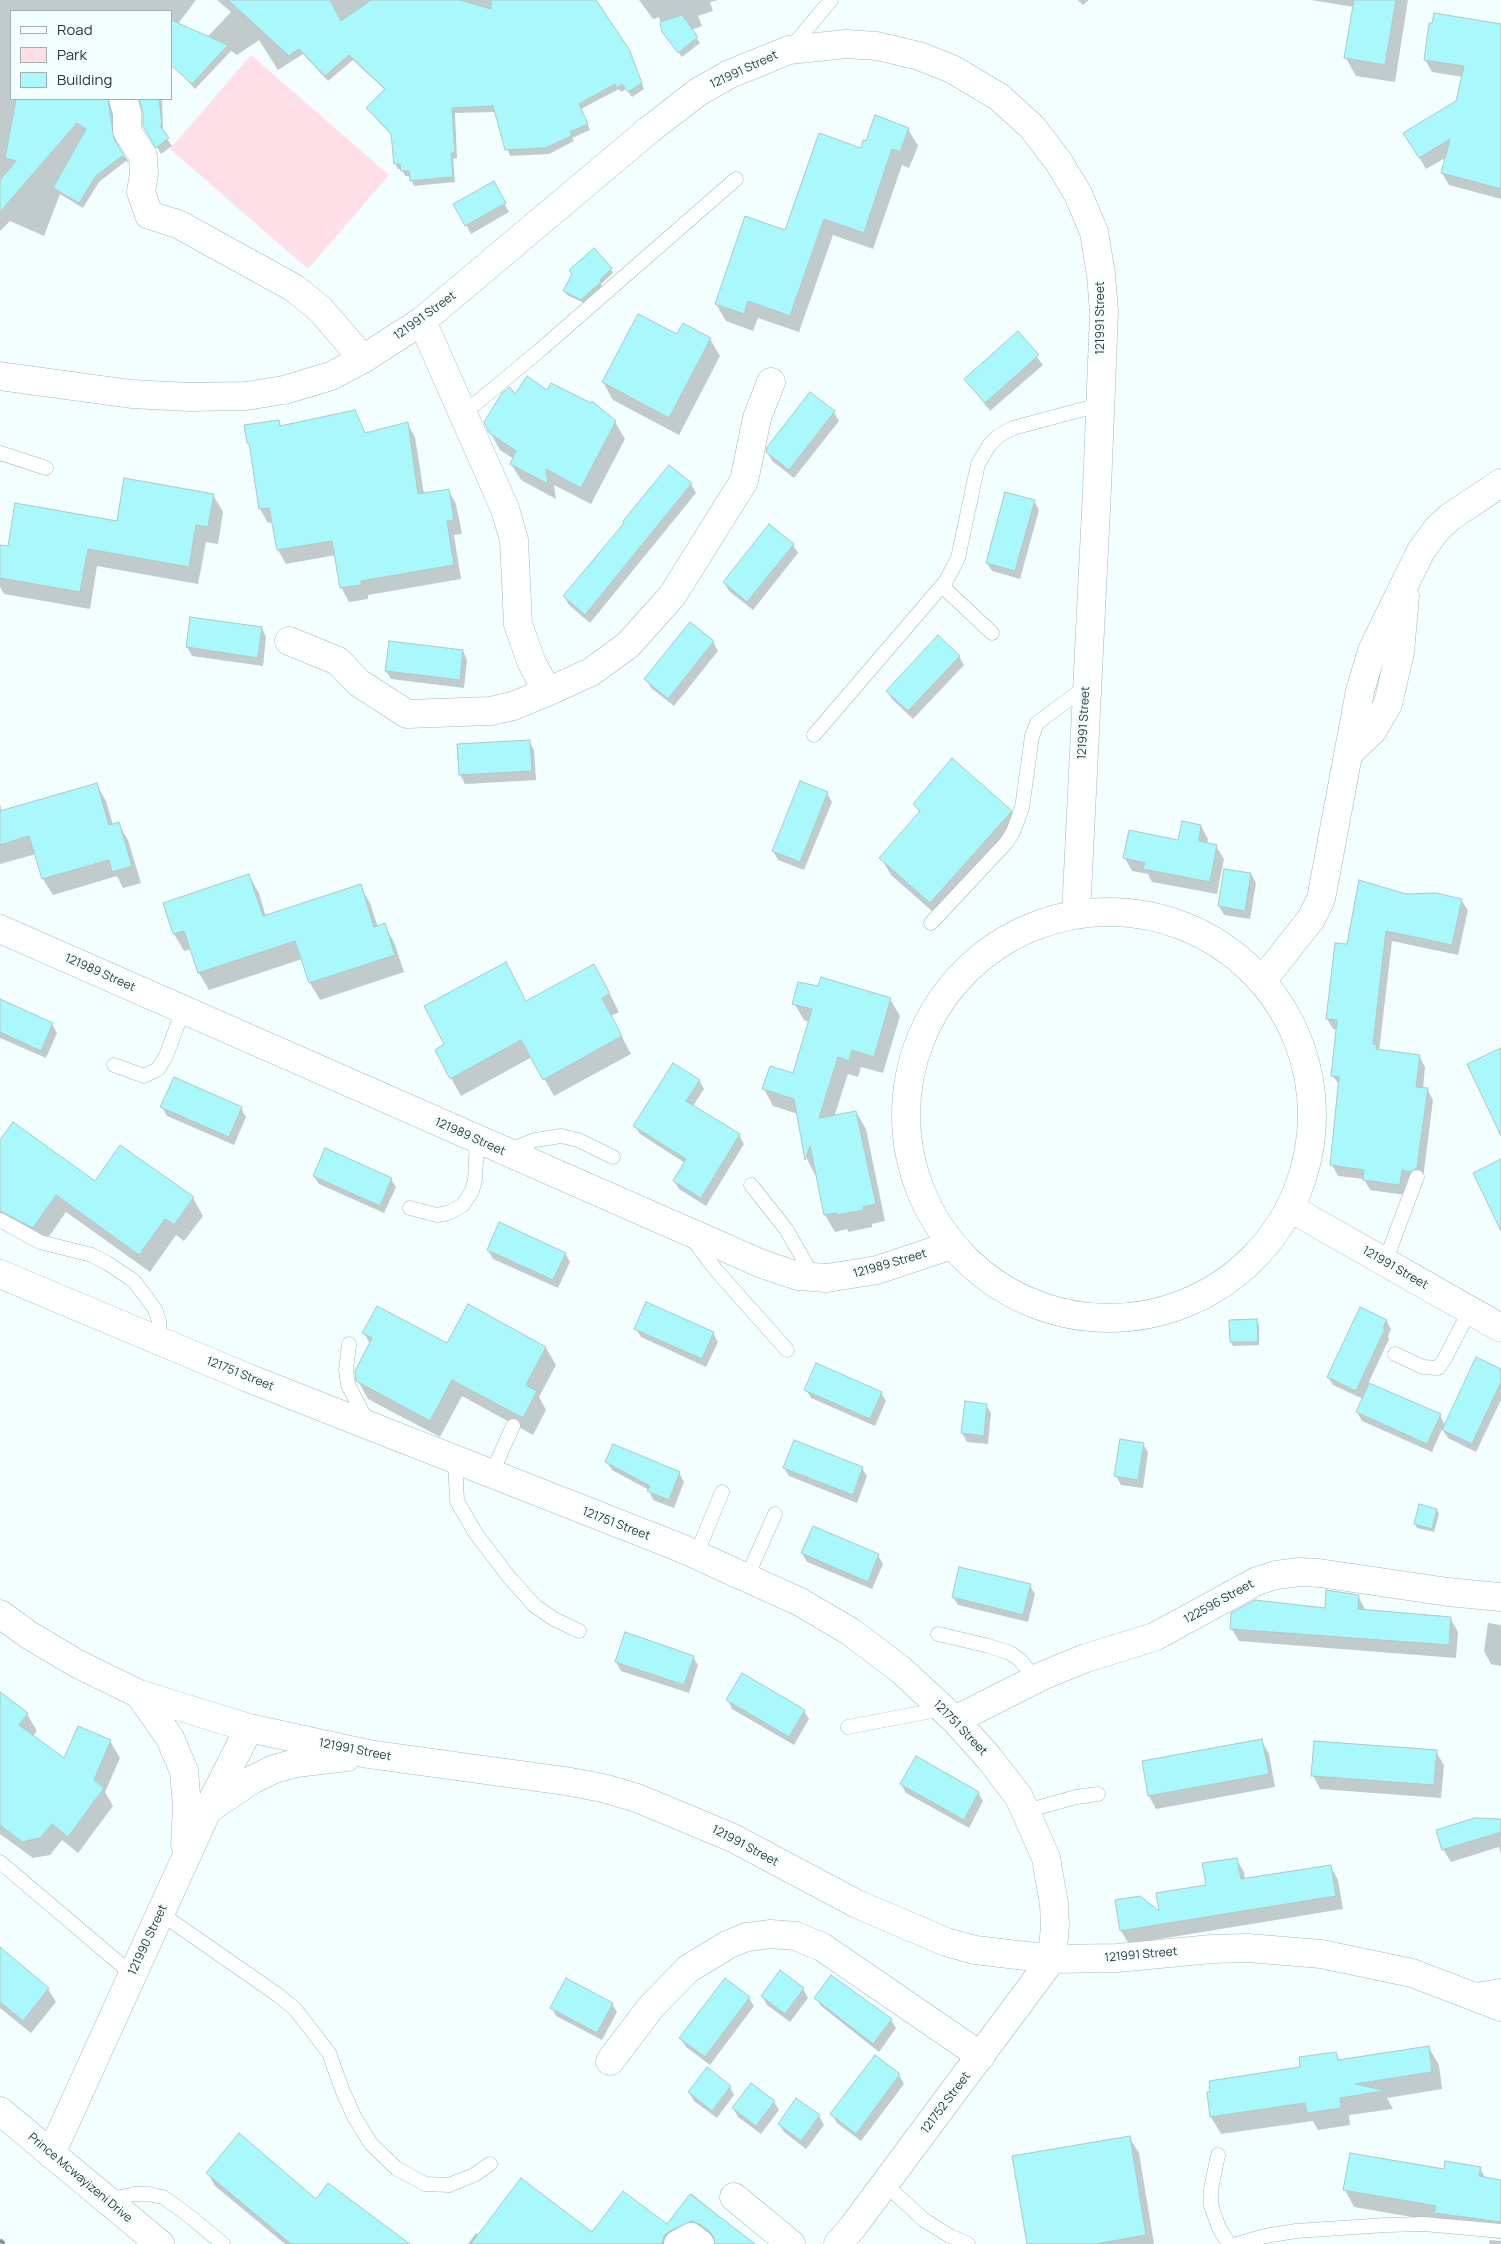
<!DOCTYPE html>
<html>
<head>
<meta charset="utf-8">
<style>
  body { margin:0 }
  #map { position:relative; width:1501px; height:2244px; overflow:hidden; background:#f3fefe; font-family:Manrope,sans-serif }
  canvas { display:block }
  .legend { position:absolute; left:10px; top:10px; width:162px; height:90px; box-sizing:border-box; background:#f3fefe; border:1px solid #a4afaf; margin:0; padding:6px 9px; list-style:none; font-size:15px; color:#2e3839 }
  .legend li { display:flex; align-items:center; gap:10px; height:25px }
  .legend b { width:25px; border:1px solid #a4afaf }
</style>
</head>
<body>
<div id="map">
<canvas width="1501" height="2244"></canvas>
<ul class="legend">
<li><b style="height:6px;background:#fff"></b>Road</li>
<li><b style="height:14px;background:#fedfe8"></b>Park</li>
<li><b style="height:14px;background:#a9f8fb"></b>Building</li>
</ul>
</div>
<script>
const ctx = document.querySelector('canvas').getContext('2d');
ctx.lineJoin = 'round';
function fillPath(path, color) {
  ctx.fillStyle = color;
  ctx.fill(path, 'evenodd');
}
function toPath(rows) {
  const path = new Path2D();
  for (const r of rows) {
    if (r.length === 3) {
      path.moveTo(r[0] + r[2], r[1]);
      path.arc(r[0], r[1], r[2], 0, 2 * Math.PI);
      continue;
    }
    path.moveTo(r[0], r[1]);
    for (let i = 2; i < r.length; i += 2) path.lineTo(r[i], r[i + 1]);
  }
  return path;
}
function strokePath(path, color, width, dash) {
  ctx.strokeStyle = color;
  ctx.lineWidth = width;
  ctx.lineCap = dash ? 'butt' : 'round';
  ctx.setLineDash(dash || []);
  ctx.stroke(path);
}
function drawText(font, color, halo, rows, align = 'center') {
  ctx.font = font + ' Manrope,sans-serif';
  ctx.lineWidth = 4.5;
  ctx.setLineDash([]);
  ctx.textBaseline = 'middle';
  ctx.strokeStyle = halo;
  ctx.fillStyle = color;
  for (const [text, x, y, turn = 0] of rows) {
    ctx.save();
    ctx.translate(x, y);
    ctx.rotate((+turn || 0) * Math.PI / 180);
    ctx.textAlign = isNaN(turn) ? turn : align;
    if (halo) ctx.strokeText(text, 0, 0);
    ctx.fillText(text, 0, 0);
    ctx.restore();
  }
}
const green = toPath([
  [251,55,389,175,308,269,170,149]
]);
const shadow = toPath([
  [0,0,196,0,171,33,171,11,11,11,11,99,112,99,116,145,126,161,99,182,83,208,60,194,44,236,10,221,0,231],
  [217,0,594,0,632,57,644,89,632,97,626,89,621,92,619,89,581,109,590,130,572,138,574,141,549,154,510,156,496,112,455,113,457,158,453,159,455,182,414,186,410,176,405,176,402,169,398,169,395,163,392,136,367,108,385,90,353,60,328,81,303,54,278,70,259,40,237,55,231,51,195,89,177,69,231,12],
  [639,0,718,0,710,2,713,11,698,16,702,26,691,30,700,43,682,57,664,31,659,17,653,19],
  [1078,0,1089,0,1083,5],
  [1311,0,1408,0,1395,82,1356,76,1346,58,1354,7],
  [1501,25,1501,199,1449,185,1442,173,1447,157,1426,169,1405,133,1457,102,1463,77,1432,72,1425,60],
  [150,99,162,99,163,133,172,146,161,154,148,133,143,107],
  [908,129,918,146,909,168,902,165,873,249,833,235,799,332,758,318,753,331,726,321,716,304,862,150],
  [493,183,509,212,471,234,455,204],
  [611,269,613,273,601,284,602,286,584,303,567,295,565,291],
  [1018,333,1043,365,990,411,966,379],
  [678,336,710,339,720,356,679,435,613,400,603,382],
  [547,392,615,422,625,439,591,504,554,485,556,499,521,480,511,464,514,459,500,450,490,432,515,396],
  [354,412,366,434,407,423,415,437,424,494,448,490,456,504,462,534,454,535,461,579,368,595,368,599,349,602,341,587,336,555,286,564,278,550,273,522,268,523,260,509,251,447,248,443,279,422,282,427],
  [834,412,839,421,794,478,772,461,767,452],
  [691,484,696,493,590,623,569,605,564,596],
  [213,495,223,512,218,544,206,542,198,584,97,566,90,609,4,594,0,587,0,546,9,548,118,522],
  [1034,501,1039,510,1020,579,992,571,987,563],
  [793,545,798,553,753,610,729,591,724,582],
  [690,623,713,642,718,651,674,706,651,688,646,679],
  [262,628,266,637,263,666,192,656,187,647],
  [463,651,467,660,464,688,391,679,386,671],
  [959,656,964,665,913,719,892,699,887,691],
  [529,741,534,750,536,780,465,784,460,775,458,745],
  [96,784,106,801,113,825,118,823,128,840,141,883,123,888,117,876,53,895,43,879,36,854,0,864,0,804,2,812],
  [827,793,832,802,804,870,778,860,773,851],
  [914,804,1011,811,1021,829,941,919,891,875,881,858,920,813],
  [1201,826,1208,839,1207,844,1216,846,1224,859,1217,894,1152,882,1148,874,1132,871,1125,858,1179,841],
  [1225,870,1251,874,1256,883,1250,919,1224,915,1219,906],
  [249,876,259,893,266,917,360,886,370,903,378,927,384,925,394,942,404,972,320,1000,310,983,302,959,209,990,199,973,192,949,184,951,174,934,165,904],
  [1405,895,1461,900,1468,910,1458,955,1392,941,1379,1051,1419,1056,1425,1067,1423,1089,1427,1089,1433,1100,1423,1179,1417,1182,1407,1181,1405,1195,1370,1190,1364,1179,1338,1176,1332,1165,1340,1086,1332,1075,1338,1030,1333,1029,1327,1019,1348,945],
  [604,983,619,1012,611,1016,631,1054,554,1096,532,1057,461,1096,451,1078,446,1045,527,1003],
  [890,999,900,1016,883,1073,861,1067,858,1077,848,1074,834,1117,856,1112,866,1129,885,1221,872,1224,872,1227,848,1232,847,1229,835,1232,825,1215,816,1171,815,1175,807,1159,798,1114,773,1106,764,1089,794,1075,809,1022,804,1020,794,1003],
  [0,1000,52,1024,57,1033,46,1058,0,1038],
  [699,1080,704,1089,693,1106,739,1135,744,1144,706,1206,679,1189,674,1181,685,1163,640,1134,635,1126],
  [162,1107,241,1108,246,1117,234,1145,167,1116],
  [0,1142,95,1182,193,1198,203,1216,184,1241,176,1235,150,1272,66,1212,43,1245,0,1221],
  [314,1176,391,1179,396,1187,384,1213,319,1184],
  [488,1250,565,1253,570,1262,558,1288,493,1259],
  [1386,1320,1391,1329,1388,1336,1389,1339,1368,1384,1440,1415,1445,1425,1501,1371,1501,1400,1476,1452,1448,1438,1442,1429,1432,1452,1362,1421,1357,1412,1363,1399,1333,1385,1328,1377],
  [1230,1321,1257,1321,1259,1325,1259,1345,1233,1346,1231,1342],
  [636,1329,713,1333,718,1342,706,1367,641,1337],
  [364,1333,448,1345,546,1348,556,1365,539,1397,546,1410,533,1435,462,1396,440,1437,368,1399,358,1381,370,1344],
  [806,1390,881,1393,886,1401,875,1426,811,1398],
  [966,1402,986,1405,991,1413,988,1444,967,1442,962,1433],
  [1143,1444,1148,1452,1143,1488,1121,1485,1116,1476],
  [607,1462,679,1473,684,1482,674,1508,653,1500,649,1490,612,1470],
  [784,1468,862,1468,867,1476,857,1503,789,1476],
  [1437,1510,1439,1514,1434,1532,1417,1528,1415,1524],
  [802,1553,878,1555,883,1564,872,1589,807,1562],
  [1030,1586,1035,1594,1028,1622,958,1605,953,1597],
  [1358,1596,1366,1611,1450,1618,1458,1632,1456,1658,1239,1641,1231,1628,1326,1609],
  [1488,1623,1501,1625,1501,1666,1491,1664,1484,1651],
  [693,1657,698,1665,689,1693,621,1671,616,1662],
  [728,1700,804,1711,809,1719,794,1745,732,1709],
  [0,1704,27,1714,37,1731,33,1736,64,1760,110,1741,120,1758,105,1792,113,1806,78,1853,62,1840,50,1855,33,1858,0,1834],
  [1262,1741,1269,1754,1275,1787,1156,1809,1149,1796,1143,1762],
  [1436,1752,1444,1765,1441,1798,1320,1789,1313,1775],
  [901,1784,978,1793,983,1801,969,1828,906,1793],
  [1501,1821,1501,1855,1499,1847,1451,1862,1443,1849],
  [1236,1859,1244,1872,1245,1880,1331,1867,1338,1880,1343,1909,1129,1944,1121,1931,1161,1915,1207,1886],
  [0,1949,48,1989,56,2002,31,2033,0,2008],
  [780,1972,803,1989,808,1998,790,2022,767,2005,762,1996],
  [749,1998,754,2006,710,2065,686,2047,681,2038],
  [816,1998,891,2020,896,2028,879,2052,821,2006],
  [612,2004,617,2012,602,2040,556,2016,552,2008],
  [1429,2048,1439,2065,1442,2089,1387,2098,1393,2109,1349,2115,1350,2125,1318,2130,1313,2121,1221,2134,1211,2117,1208,2093,1302,2068,1335,2053,1340,2061],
  [899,2075,904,2084,861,2141,837,2123,832,2114],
  [730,2087,734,2095,717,2118,694,2101,689,2092],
  [774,2102,779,2110,761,2134,738,2117,733,2108],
  [819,2116,824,2125,806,2149,784,2132,779,2124],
  [1129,2137,1139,2153,1154,2244,1029,2244],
  [1480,2168,1486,2179,1501,2181,1501,2239,1446,2230,1441,2222,1354,2207,1345,2190,1445,2170],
  [208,2173,316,2201,408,2244,285,2244,215,2186],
  [692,2194,753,2244,716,2244,709,2238,680,2244,468,2244,476,2233,479,2235,592,2234,667,2226],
  [1490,2240,1501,2241,1501,2244,1489,2244]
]);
const building = toPath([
  [228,0,330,0,341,21,371,0,460,0,491,9,491,0,596,0,629,49,642,83,628,92,622,84,617,88,615,84,579,104,588,124,570,132,572,136,545,148,505,150,493,106,452,108,455,153,451,153,453,177,410,181,409,171,401,171,400,164,394,164,391,134,366,108,385,89,349,55,325,76,299,49,289,56,228,0],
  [1354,0,1396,0,1385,65,1344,58,1354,0],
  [1434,13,1501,24,1501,189,1441,173,1450,139,1419,158,1403,133,1456,101,1464,66,1424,60,1429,23,1432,23,1434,13],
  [682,15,698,37,678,53,662,32,660,22,682,15],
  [171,20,228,45,192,84,171,65,171,20],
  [16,99,108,99,114,139,128,162,122,156,96,176,79,203,53,188,86,129,77,123,0,212,0,180,16,161,5,158,16,99],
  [139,99,159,99,162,125,160,126,169,138,156,148,143,126,143,113,139,99],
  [875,115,909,128,900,152,892,149,864,233,824,219,790,316,748,301,744,314,715,304,745,216,785,230,819,133,861,148,863,140,866,141,875,115],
  [494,181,506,203,465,226,453,204,494,181],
  [594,248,612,268,600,280,601,282,581,300,563,291,572,274,569,270,594,248],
  [638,314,677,334,683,323,711,338,669,418,602,382,638,314],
  [1018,331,1039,355,985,403,964,379,1018,331],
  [527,376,547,390,551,383,591,403,592,401,616,421,581,488,546,469,548,484,510,464,516,451,489,433,484,422,502,393,510,387,515,394,527,376],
  [810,392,835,411,789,470,766,452,767,447,810,392],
  [355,410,365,433,408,422,418,494,449,489,454,520,447,521,454,565,361,581,361,585,340,588,332,541,277,550,269,508,259,509,249,443,247,443,244,425,279,420,280,426,355,410],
  [669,465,692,483,585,615,563,596,624,523,623,521,669,465],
  [124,478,214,494,208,527,196,525,189,567,88,549,80,592,0,578,0,545,8,546,15,503,117,521,124,478],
  [1005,492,1035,500,1015,571,986,563,1005,492],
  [769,524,794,544,747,602,723,582,769,524],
  [190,617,262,627,258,658,186,647,190,617],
  [690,622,714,641,668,699,644,679,690,622],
  [938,635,960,656,908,711,886,691,938,635],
  [389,641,463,650,460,680,385,671,389,641],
  [530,740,532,771,459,775,457,744,530,740],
  [952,758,1012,811,930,903,879,858,920,811,913,804,952,758],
  [800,781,828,792,800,862,772,851,800,781],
  [97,783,109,825,119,822,132,866,112,872,109,860,42,879,29,836,0,845,0,811,97,783],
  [1182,821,1201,825,1199,841,1217,845,1210,882,1143,869,1145,863,1123,858,1129,830,1178,840,1182,821],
  [1224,869,1251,873,1245,911,1218,906,1224,869],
  [249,874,263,916,361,884,374,927,385,923,395,955,309,983,295,941,198,973,184,931,173,934,163,903,249,874],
  [1359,880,1406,894,1436,893,1462,899,1452,945,1386,931,1373,1044,1377,1045,1376,1049,1420,1055,1416,1087,1428,1088,1417,1168,1410,1172,1402,1170,1400,1185,1363,1180,1364,1170,1330,1165,1339,1077,1331,1076,1337,1020,1326,1019,1335,943,1347,944,1359,880],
  [506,962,526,1001,594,964,610,994,602,998,622,1036,543,1080,521,1040,450,1079,435,1050,444,1044,424,1006,506,962],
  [821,977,891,998,874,1057,852,1050,849,1061,838,1057,819,1118,856,1111,876,1204,863,1207,864,1210,837,1215,837,1213,824,1215,810,1146,805,1160,794,1099,762,1089,770,1066,793,1073,812,1009,792,1004,798,982,818,986,821,977],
  [0,999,53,1023,41,1051,0,1032,0,999],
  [1501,1048,1501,1136,1467,1064,1501,1048],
  [673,1063,700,1080,686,1101,740,1134,701,1198,673,1181,686,1159,633,1126,673,1063],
  [174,1077,242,1107,229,1137,160,1107,174,1077],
  [13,1122,95,1181,120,1145,194,1197,174,1225,165,1219,139,1255,56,1195,33,1228,0,1211,0,1140,13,1122],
  [325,1148,392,1178,380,1206,313,1176,325,1148],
  [1501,1159,1501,1231,1473,1173,1501,1159],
  [499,1222,566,1253,553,1280,487,1250,499,1222],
  [646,1302,714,1332,702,1359,634,1329,646,1302],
  [468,1304,546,1347,526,1385,537,1391,523,1418,452,1380,430,1421,356,1381,355,1371,372,1338,362,1333,377,1306,447,1343,468,1304],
  [1360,1307,1387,1320,1383,1328,1385,1329,1356,1391,1327,1377,1360,1307],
  [1257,1319,1258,1342,1230,1342,1229,1320,1257,1319],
  [1476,1357,1501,1369,1501,1382,1472,1444,1442,1430,1476,1357],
  [816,1363,882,1392,870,1419,804,1390,816,1363],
  [1369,1383,1441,1414,1427,1444,1356,1412,1369,1383],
  [965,1401,987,1404,984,1436,961,1433,965,1401],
  [1120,1439,1144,1443,1138,1480,1114,1476,1120,1439],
  [794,1440,863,1467,853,1495,783,1468,794,1440],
  [613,1444,680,1472,669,1500,647,1491,650,1486,605,1462,613,1444],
  [1419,1504,1437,1509,1432,1529,1414,1524,1419,1504],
  [813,1526,879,1554,868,1582,801,1553,813,1526],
  [959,1567,1031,1584,1023,1615,952,1597,959,1567],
  [1326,1590,1359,1595,1358,1609,1451,1617,1449,1645,1230,1629,1231,1613,1255,1600,1325,1608,1326,1590],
  [625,1632,694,1656,684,1685,615,1662,625,1632],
  [742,1673,805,1710,789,1737,726,1700,742,1673],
  [0,1692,28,1713,19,1725,64,1758,78,1726,111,1740,94,1780,104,1788,68,1837,52,1824,40,1838,22,1842,0,1825,0,1692],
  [1262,1739,1269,1774,1148,1796,1142,1761,1262,1739],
  [1314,1741,1437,1750,1434,1785,1311,1776,1314,1741],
  [916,1756,979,1792,964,1820,900,1784,916,1756],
  [1475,1818,1501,1819,1501,1832,1442,1850,1436,1830,1475,1818],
  [1237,1858,1241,1879,1331,1865,1336,1896,1120,1931,1115,1900,1140,1896,1159,1911,1156,1893,1206,1885,1202,1863,1237,1858],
  [0,1947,49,1988,23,2021,0,2002,0,1947],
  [780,1970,804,1988,785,2014,761,1996,780,1970],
  [831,1975,892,2019,873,2044,814,1998,831,1975],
  [566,1978,613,2003,597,2033,550,2008,566,1978],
  [725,1978,750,1997,705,2057,679,2038,725,1978],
  [1429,2046,1432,2072,1355,2084,1383,2090,1383,2091,1340,2098,1341,2108,1307,2113,1305,2103,1210,2117,1207,2092,1210,2092,1209,2081,1300,2067,1299,2057,1336,2052,1338,2060,1429,2046],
  [875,2055,900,2074,856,2134,830,2114,875,2055],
  [707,2067,731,2086,712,2111,688,2092,707,2067],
  [751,2083,775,2101,756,2126,732,2108,751,2083],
  [796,2098,820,2115,801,2141,778,2124,796,2098],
  [239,2133,316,2199,328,2183,410,2244,291,2244,206,2173,239,2133],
  [1130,2136,1146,2235,1096,2244,1027,2244,1012,2156,1130,2136],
  [1350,2153,1444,2169,1445,2161,1481,2167,1479,2176,1501,2180,1501,2222,1434,2213,1436,2206,1343,2190,1350,2153],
  [521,2178,592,2232,623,2191,667,2224,690,2194,755,2244,715,2244,714,2238,710,2232,701,2225,692,2221,670,2231,664,2236,662,2244,471,2244,521,2178]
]);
const service = toPath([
  [790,49,831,0],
  [463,414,539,351,736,179],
  [0,453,46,468],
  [942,586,992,633],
  [814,735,946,581,958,558,978,464,990,444,1000,435,1013,428,1099,405],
  [931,923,1006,843,1013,832,1022,808,1032,736,1037,723,1086,687],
  [114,1065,144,1076,158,1069,166,1056,183,1010],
  [507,1151,535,1140,561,1136,578,1140,613,1157],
  [751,1185,786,1229,814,1278],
  [410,1208,437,1215,448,1213,463,1205,472,1191,475,1180,477,1140],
  [0,1220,40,1242,92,1255,107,1263,134,1281,155,1309,159,1321,160,1341],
  [692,1238,715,1269,787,1350],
  [1385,1262,1417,1177],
  [349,1344,346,1370,348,1385,368,1423],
  [1395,1354,1423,1367,1438,1368,1444,1360,1470,1310],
  [455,1460,457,1501,476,1534,509,1577,535,1606,554,1619,579,1631],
  [491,1475,513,1426],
  [696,1555,722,1492],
  [747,1577,775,1514],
  [938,1634,989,1646,1010,1653,1020,1660,1036,1679],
  [848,1727,942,1709],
  [1026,1811,1076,1797,1098,1794],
  [0,1862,132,1974],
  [160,1913,278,1995,295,2009,329,2053,343,2092,355,2118,371,2144,396,2168,425,2184,449,2185,474,2175,490,2164],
  [1470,1991,1501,1986],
  [1218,2155,1211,2189,1211,2205,1219,2228,1229,2244],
  [885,2184,924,2220,950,2236,968,2244],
  [108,2200,134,2194,148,2194,163,2197,188,2215,223,2244],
  [1237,2244,1265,2236,1296,2231,1386,2225,1424,2224,1501,2231]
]);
const minor = toPath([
  [123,99,127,113,127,131,143,156,144,174,141,192,149,215,178,224,294,288,320,309,363,359],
  [0,376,131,394,190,397,246,396,284,390,331,376,363,359,422,321,649,130,698,92,730,74,789,50,846,44,877,46,919,56,952,69,999,97,1032,127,1058,161,1078,194,1094,232,1101,274,1104,312,1097,489,1076,914],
  [289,641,338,661,359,683,407,714,491,711,513,706,547,692,531,661,518,624,514,540,505,509,422,321],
  [547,692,591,672,628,645,672,596,744,481,757,418,771,382],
  [1349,753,1373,730,1388,704,1400,652,1405,596],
  [1109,1115,203],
  [0,929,762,1264,798,1276,827,1278,877,1270,952,1245],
  [1262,981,1311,919,1321,899,1360,691,1372,651,1381,632,1421,551,1437,529,1450,517,1501,483],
  [1290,1208,1501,1328],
  [0,1274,248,1378,681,1548,800,1602,851,1632,901,1670,955,1720,989,1758,1019,1797,1046,1858,1054,1904,1055,1926,1052,1959,852,2228,838,2244],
  [0,1614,29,1635,76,1663,139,1694,249,1728,368,1754,565,1781,603,1788,637,1798,733,1838,857,1904,946,1942,975,1950,1052,1959,1117,1958,1212,1949,1248,1948,1321,1954,1412,1973,1501,2007],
  [139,1694,170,1738,184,1771,187,1806,185,1844],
  [955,1720,1044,1675,1086,1658,1154,1637,1257,1581,1276,1575,1300,1572,1319,1573,1448,1592,1501,1597],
  [210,1808,252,1780,274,1769,296,1763,347,1757],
  [610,2061,651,2007,688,1969,729,1944,747,1937,771,1934,796,1936,822,1947,981,2056],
  [51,2154,207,1811,249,1728],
  [734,2197,791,2244],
  [678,2244,691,2237,700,2244]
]);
const tertiary = toPath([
  [0,2111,160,2244]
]);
const rail = toPath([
  [0,2240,4,2244]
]);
const streetNames = [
  ["121991 Street",744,70,-25],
  ["121991 Street",425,316,-36],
  ["121991 Street",1101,318,-90],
  ["121991 Street",1084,723,-87],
  ["121989 Street",100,973,24],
  ["121989 Street",470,1137,24],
  ["121989 Street",890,1264,-16],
  ["121991 Street",1395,1268,30],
  ["121751 Street",240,1374,22],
  ["121751 Street",616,1524,21],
  ["122596 Street",1219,1602,-29],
  ["121751 Street",960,1728,46],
  ["121991 Street",355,1750,11],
  ["121991 Street",745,1846,28],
  ["121990 Street",148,1940,-65],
  ["121991 Street",1141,1955,-5],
  ["121752 Street",946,2103,-53],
  ["Prince Mcwayizeni Drive",80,2178,40]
];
fillPath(green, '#fedfe8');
fillPath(shadow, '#0003');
fillPath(building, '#a9f8fb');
strokePath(building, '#aec7c8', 1);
strokePath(service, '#a1babb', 15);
strokePath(minor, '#a1babb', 29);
strokePath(tertiary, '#a1babb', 29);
strokePath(service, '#fff', 14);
strokePath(minor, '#fff', 28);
strokePath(tertiary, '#fff', 28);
strokePath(rail, '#869191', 4, [10, 5]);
drawText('12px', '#2e3839', '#f3fefe', streetNames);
</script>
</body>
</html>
